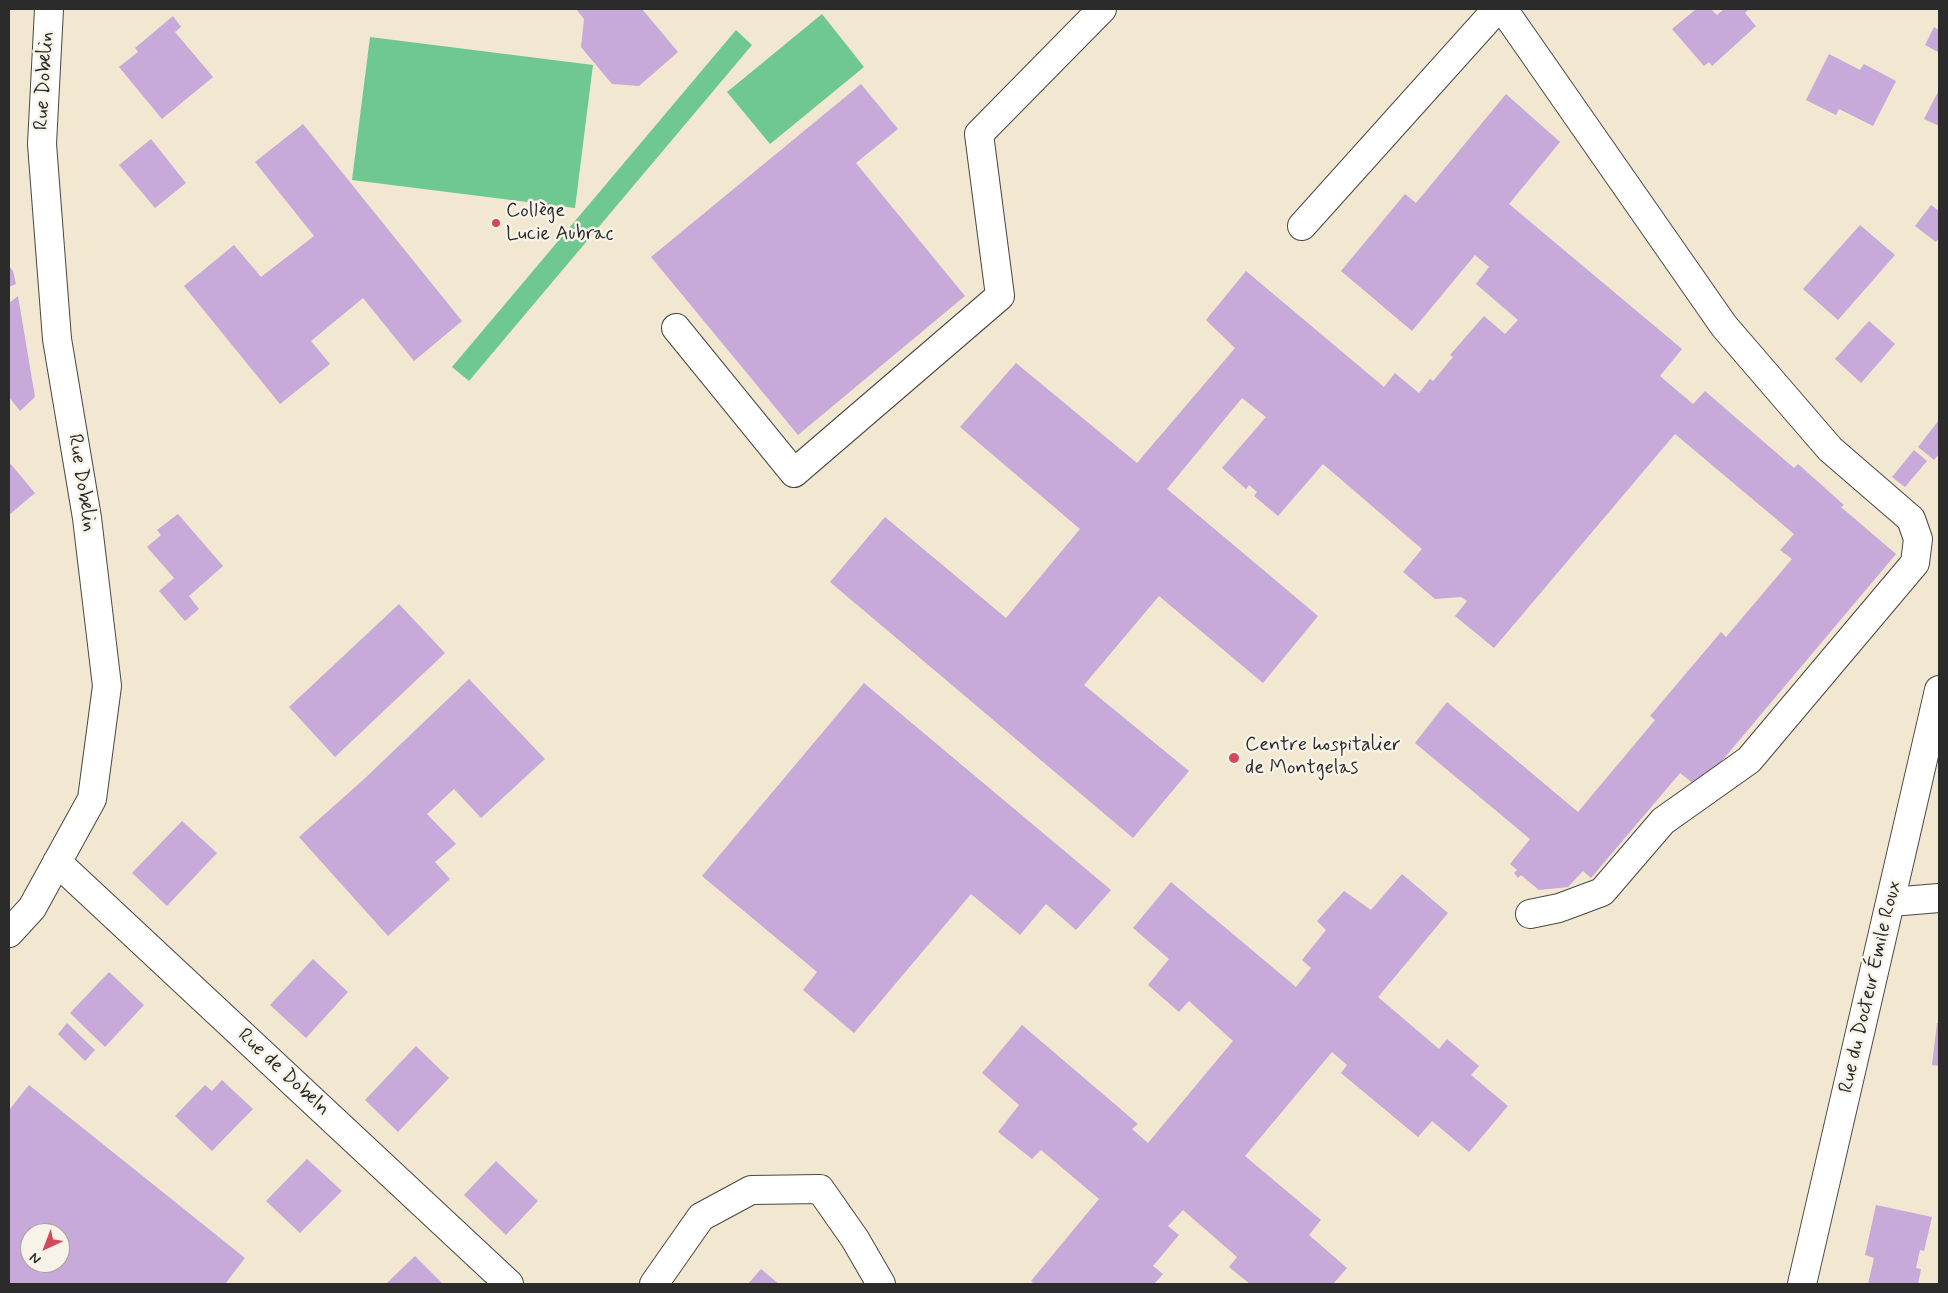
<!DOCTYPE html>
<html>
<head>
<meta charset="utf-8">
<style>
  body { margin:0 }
  #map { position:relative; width:1948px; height:1293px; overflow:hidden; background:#f2e7d0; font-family:Mynerve,sans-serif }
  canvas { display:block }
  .frame { position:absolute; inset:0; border:10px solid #2b2b2b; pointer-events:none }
  .north { position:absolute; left:20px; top:1223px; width:50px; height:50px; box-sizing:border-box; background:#f7f3e8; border:1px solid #a5a39c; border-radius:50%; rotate:223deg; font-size:14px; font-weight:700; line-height:20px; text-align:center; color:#2b2b2b }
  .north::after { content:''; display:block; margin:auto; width:18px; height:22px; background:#d1495b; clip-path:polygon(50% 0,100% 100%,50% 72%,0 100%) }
</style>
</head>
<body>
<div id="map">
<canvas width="1948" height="1293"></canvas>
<div class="frame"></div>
<div class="north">N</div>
</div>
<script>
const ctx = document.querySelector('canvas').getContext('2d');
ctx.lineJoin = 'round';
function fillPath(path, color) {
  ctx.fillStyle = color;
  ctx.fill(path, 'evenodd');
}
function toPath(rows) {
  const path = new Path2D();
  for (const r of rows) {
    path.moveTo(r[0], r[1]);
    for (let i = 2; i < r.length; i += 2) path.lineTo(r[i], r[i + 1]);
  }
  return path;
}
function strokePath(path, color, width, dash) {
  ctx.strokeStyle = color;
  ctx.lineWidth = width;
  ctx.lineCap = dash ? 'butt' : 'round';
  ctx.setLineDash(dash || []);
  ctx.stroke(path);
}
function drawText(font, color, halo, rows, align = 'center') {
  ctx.font = font + ' Mynerve,sans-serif';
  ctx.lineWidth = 5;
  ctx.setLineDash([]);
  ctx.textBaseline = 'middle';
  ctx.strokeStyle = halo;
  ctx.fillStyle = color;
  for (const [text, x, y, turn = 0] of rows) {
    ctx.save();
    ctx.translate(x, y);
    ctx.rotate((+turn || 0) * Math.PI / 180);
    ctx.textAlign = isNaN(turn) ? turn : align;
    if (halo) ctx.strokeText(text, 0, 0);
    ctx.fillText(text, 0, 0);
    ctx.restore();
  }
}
const green = toPath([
  [822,14,864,67,770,144,727,92],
  [736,30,752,45,469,381,452,367],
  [370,37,593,65,575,208,352,180]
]);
const building = toPath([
  [576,9,642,9,678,52,639,86,612,84,581,47,584,19],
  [1696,9,1711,9,1717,15,1724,9,1749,9,1745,13,1756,26,1712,66,1709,62,1704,66,1672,29],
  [173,16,181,27,175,32,213,77,162,119,119,67,138,52,135,48],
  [1934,27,1939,30,1938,52,1925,45],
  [1829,54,1860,70,1864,64,1896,81,1873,126,1839,109,1836,115,1806,100],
  [861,84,898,129,856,163,965,296,798,435,651,257],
  [1939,90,1939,126,1924,119],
  [1506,94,1560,142,1509,204,1682,349,1660,376,1693,404,1705,391,1794,468,1798,464,1844,505,1841,507,1896,554,1699,788,1680,773,1591,878,1583,871,1568,887,1539,890,1521,875,1518,878,1514,873,1517,870,1510,864,1530,839,1415,743,1447,702,1578,812,1655,720,1650,716,1721,632,1726,637,1792,559,1780,550,1794,534,1675,434,1494,648,1455,616,1467,601,1461,597,1435,599,1403,572,1422,549,1323,464,1278,516,1254,496,1257,492,1249,485,1246,489,1222,468,1266,417,1242,398,1167,489,1318,616,1263,683,1159,596,1084,685,1189,771,1133,838,830,582,885,517,1006,618,1080,529,960,427,1016,363,1137,463,1235,348,1206,320,1246,271,1384,387,1395,373,1419,393,1430,379,1433,381,1453,357,1450,355,1484,316,1505,334,1518,320,1476,284,1489,267,1475,255,1412,331,1341,271,1405,194,1416,203],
  [303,124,462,321,414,361,363,298,311,341,330,364,280,404,184,286,234,245,261,277,314,236,255,162],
  [151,139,186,183,155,208,119,165],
  [1931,205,1939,211,1939,238,1936,242,1915,226],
  [1860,225,1895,255,1838,320,1803,289],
  [9,266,13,271,16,284,9,287],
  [18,296,35,397,20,411,9,397,9,303],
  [1869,321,1895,344,1861,383,1835,359],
  [1939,420,1939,454,1934,460,1918,447],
  [1914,450,1927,461,1905,487,1892,477],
  [9,462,35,493,9,515],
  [178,514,223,566,189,596,199,609,185,621,159,591,174,578,147,547,161,535,157,530],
  [399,604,445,653,335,757,289,707],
  [469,679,545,759,481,818,454,789,427,814,456,844,435,862,450,879,388,936,299,837,362,781],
  [864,683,1111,890,1076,930,1046,904,1020,935,971,894,854,1033,803,990,817,972,702,876],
  [182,821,217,853,167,906,132,873],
  [1402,874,1448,913,1378,997,1439,1049,1447,1039,1479,1066,1471,1075,1508,1106,1469,1152,1432,1121,1418,1137,1341,1073,1347,1065,1332,1052,1245,1156,1321,1220,1309,1235,1347,1268,1333,1284,1250,1284,1229,1267,1237,1257,1183,1210,1168,1226,1179,1235,1153,1266,1163,1274,1154,1284,1034,1284,1031,1281,1099,1199,1041,1150,1032,1159,998,1132,1019,1105,982,1073,1022,1025,1138,1124,1132,1129,1148,1143,1233,1041,1189,1001,1179,1012,1148,985,1169,959,1133,928,1171,882,1296,987,1311,968,1302,960,1326,930,1317,921,1344,891,1371,910],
  [313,959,348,992,306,1038,270,1005],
  [109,972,144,1005,105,1047,70,1013],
  [67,1023,95,1050,85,1061,58,1034],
  [1937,1023,1939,1023,1939,1066,1932,1065],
  [416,1046,449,1078,398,1132,365,1100],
  [222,1080,253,1109,212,1151,175,1116,205,1085,212,1091],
  [29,1085,245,1258,225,1284,9,1284,9,1110],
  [30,1233,60,1233,60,1263,30,1263],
  [307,1159,342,1191,300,1233,266,1201],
  [496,1161,538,1201,506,1235,464,1195],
  [1876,1205,1932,1217,1924,1251,1920,1250,1916,1268,1921,1269,1918,1284,1868,1284,1874,1258,1865,1255],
  [415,1256,443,1284,385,1284,388,1282],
  [761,1269,779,1284,748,1284]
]);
const street = toPath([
  [1503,9,1724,326,1830,449,1911,519,1918,539,1915,563,1749,760,1663,821,1602,892,1559,908,1530,914],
  [1302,226,1497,9],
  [676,328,794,473,1000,296,979,134,1102,9],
  [57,862,509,1284],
  [1891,902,1939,898],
  [9,933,32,908,92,799,107,686,87,518,57,339,42,144,49,9],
  [654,1284,701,1217,751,1190,820,1189,855,1239,881,1284]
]);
const secondary = toPath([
  [1802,1284,1939,690]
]);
const markers = [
  [496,223,5,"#d1495b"],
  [1234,758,6,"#d1495b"]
];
const streetNames = [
  ["Rue Dobelin",45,81,-87],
  ["Rue Dobelin",81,483,81],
  ["Rue du Docteur Émile Roux",1871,987,-77],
  ["Rue de Dobeln",283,1073,43]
];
const poiNames = [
  ["Collège",506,212],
  ["Lucie Aubrac",506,235],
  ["Centre hospitalier",1245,746],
  ["de Montgelas",1245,769]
];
fillPath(green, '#6fc88f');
fillPath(building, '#c7a9da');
strokePath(street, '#494744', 30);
strokePath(secondary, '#494744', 30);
strokePath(street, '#fff', 28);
strokePath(secondary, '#fff', 28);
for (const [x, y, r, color] of markers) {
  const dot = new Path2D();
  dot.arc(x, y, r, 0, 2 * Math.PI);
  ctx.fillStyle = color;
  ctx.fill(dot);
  strokePath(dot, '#f7f3e8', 2);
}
drawText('20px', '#2b2b2b', '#f7f3e8', streetNames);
drawText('20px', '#2b2b2b', '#f7f3e8', poiNames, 'left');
</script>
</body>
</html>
